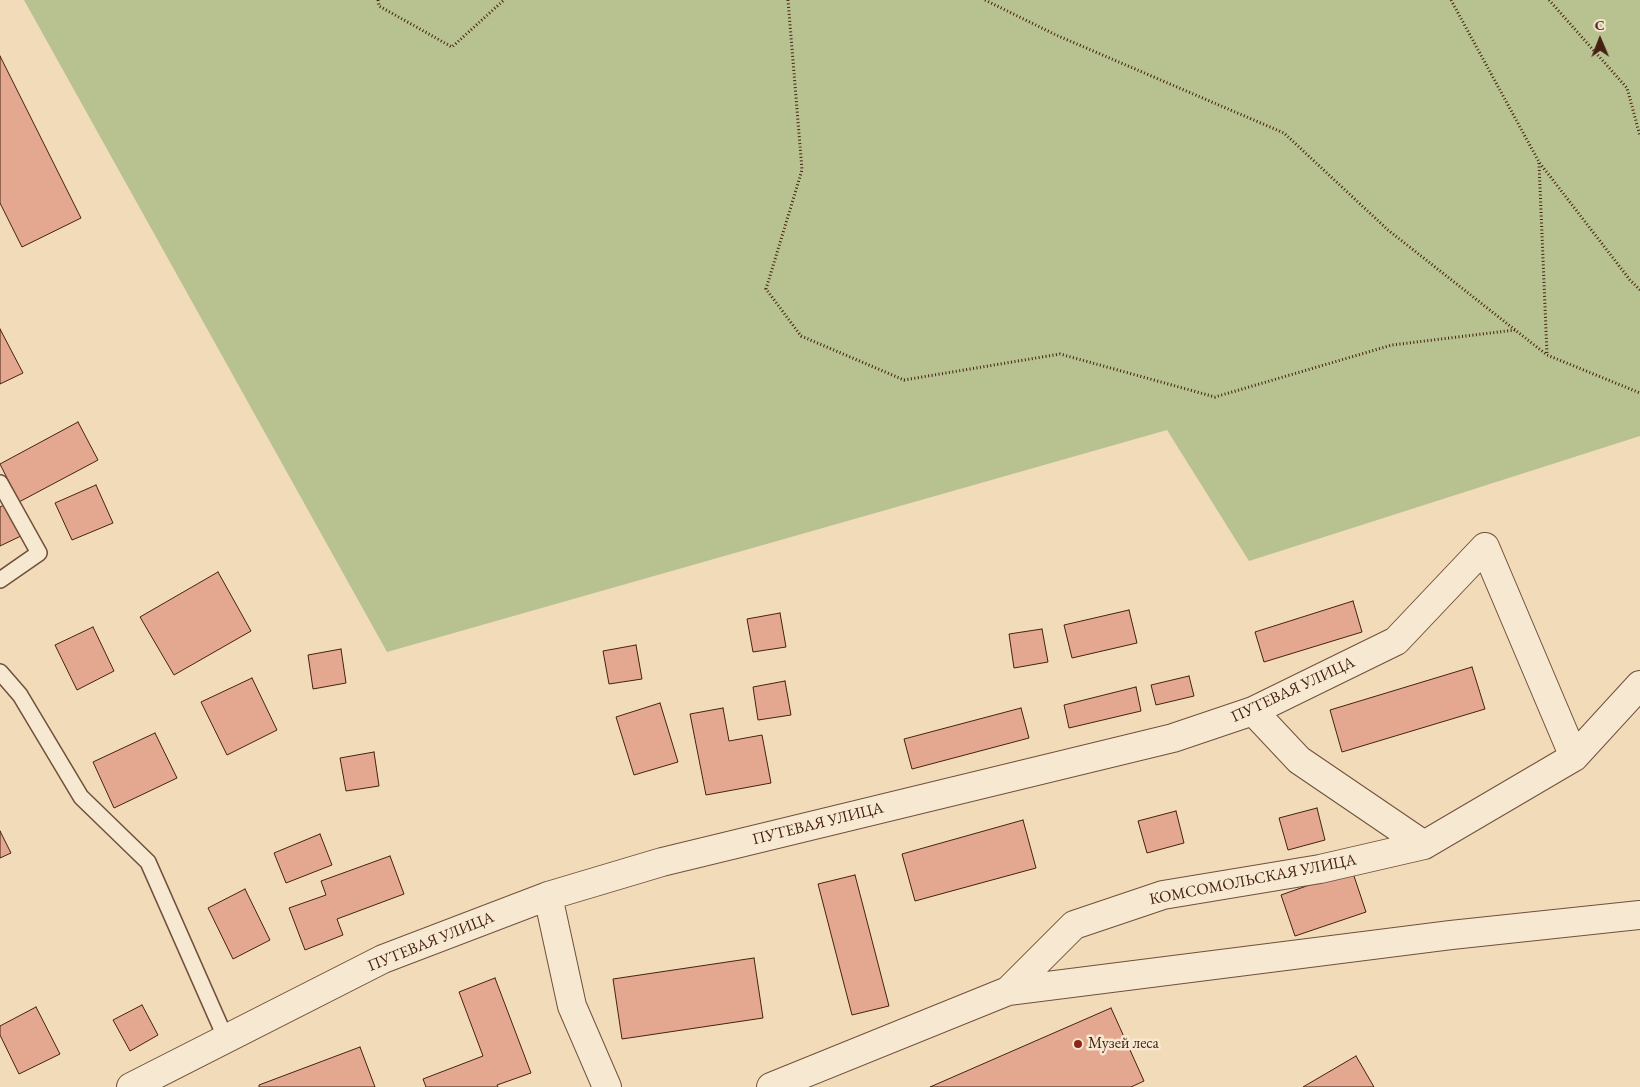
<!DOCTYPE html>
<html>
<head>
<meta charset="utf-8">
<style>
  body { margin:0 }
  #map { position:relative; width:1640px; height:1087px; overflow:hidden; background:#f2dbb8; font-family:"EB Garamond",serif }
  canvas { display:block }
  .north { position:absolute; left:1575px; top:15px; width:50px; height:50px; -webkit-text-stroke:4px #f7e8d1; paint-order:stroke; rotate:359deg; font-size:14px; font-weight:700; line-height:20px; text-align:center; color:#452112 }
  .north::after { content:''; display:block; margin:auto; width:18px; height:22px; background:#452112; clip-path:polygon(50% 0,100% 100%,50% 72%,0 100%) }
</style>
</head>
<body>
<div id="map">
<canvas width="1640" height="1087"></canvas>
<div class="north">С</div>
</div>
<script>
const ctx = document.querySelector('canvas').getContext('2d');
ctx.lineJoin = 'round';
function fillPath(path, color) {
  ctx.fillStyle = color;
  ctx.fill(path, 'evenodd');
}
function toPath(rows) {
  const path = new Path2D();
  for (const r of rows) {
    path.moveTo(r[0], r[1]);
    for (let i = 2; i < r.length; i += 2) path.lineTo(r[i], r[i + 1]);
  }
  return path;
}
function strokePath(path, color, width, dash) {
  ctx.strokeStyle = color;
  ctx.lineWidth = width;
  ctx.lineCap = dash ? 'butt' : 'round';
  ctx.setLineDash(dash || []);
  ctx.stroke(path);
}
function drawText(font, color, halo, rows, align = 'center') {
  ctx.font = font + ' "EB Garamond",serif';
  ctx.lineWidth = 5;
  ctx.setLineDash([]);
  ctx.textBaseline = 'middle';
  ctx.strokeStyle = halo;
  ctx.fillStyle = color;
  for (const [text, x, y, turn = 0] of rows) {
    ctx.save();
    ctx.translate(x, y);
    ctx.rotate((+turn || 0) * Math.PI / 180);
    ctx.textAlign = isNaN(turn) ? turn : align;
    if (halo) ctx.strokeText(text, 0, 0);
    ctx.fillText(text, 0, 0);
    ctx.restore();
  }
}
const green = toPath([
  [24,0,1640,0,1640,436,1249,561,1167,430,387,652]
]);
const building = toPath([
  [0,56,81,218,22,247,0,203,0,56],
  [0,329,23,373,0,384,0,329],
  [78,422,98,460,19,502,0,464,78,422],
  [96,485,113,523,72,540,55,503,96,485],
  [8,503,23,535,0,546,0,507,8,503],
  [218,572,251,631,174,675,140,617,218,572],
  [1353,601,1362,632,1264,662,1255,632,1353,601],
  [1129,610,1137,643,1072,658,1064,625,1129,610],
  [780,613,786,647,753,652,747,619,780,613],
  [93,627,114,671,77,690,55,645,93,627],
  [1042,629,1048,662,1014,668,1009,634,1042,629],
  [636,645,642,679,609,684,603,651,636,645],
  [341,649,346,683,313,689,308,655,341,649],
  [1472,667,1485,709,1342,752,1330,710,1472,667],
  [1189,676,1194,696,1156,705,1151,685,1189,676],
  [252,678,277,730,227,755,201,702,252,678],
  [785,681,791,715,758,720,753,687,785,681],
  [1136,687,1141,711,1069,728,1064,705,1136,687],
  [660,703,678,762,634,775,616,717,660,703],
  [723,708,729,741,762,735,771,783,706,795,690,714,723,708],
  [1021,708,1029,738,912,769,904,739,1021,708],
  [155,733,177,778,114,808,93,762,155,733],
  [374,752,379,786,346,791,340,758,374,752],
  [1317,808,1325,840,1288,850,1279,818,1317,808],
  [1176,811,1184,843,1147,853,1138,821,1176,811],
  [1023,820,1036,868,915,901,902,854,1023,820],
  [0,831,11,853,0,858,0,831],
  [320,834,332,865,286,883,274,853,320,834],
  [390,856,404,894,337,919,343,935,305,950,289,908,326,895,321,881,390,856],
  [1352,870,1366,912,1295,936,1281,895,1352,870],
  [855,875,889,1006,852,1015,818,884,855,875],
  [245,889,270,940,233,959,208,908,245,889],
  [754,958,763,1018,622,1039,613,979,754,958],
  [495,978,531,1073,497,1085,498,1087,426,1087,423,1079,483,1056,459,992,495,978],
  [142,1005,158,1035,130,1051,113,1020,142,1005],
  [36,1007,60,1054,19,1074,0,1035,0,1026,36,1007],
  [1111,1008,1144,1081,1131,1087,930,1087,1111,1008],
  [360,1047,375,1087,259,1087,259,1085,360,1047],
  [1356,1056,1374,1087,1303,1087,1356,1056]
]);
const path = toPath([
  [378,0,379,6,452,47,504,0],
  [788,0,802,170,766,289,801,336,904,380,1060,354,1215,397,1392,345,1515,330],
  [985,0,1056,35,1284,133,1388,230,1547,355,1640,393],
  [1451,0,1539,162,1630,280,1640,290],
  [1549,0,1627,88,1640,136],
  [1539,163,1547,354]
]);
const lane = toPath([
  [0,483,39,553,0,580],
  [0,672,20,695,81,797,148,862,226,1039]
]);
const street = toPath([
  [1253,711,1299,760,1424,845],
  [1574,757,1640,685],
  [548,896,572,1006,607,1087],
  [1008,991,1451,935,1640,915],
  [131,1087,383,959,548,896,662,862,1173,738,1253,711,1396,641,1485,547,1574,757,1424,845,1320,869,1163,895,1074,925,1008,991,771,1087]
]);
const markers = [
  [1078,1044,5,"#8f2418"]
];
const streetNames = [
  ["ПУТЕВАЯ УЛИЦА",1293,690,-25],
  ["ПУТЕВАЯ УЛИЦА",818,824,-14],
  ["КОМСОМОЛЬСКАЯ УЛИЦА",1253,880,-11],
  ["ПУТЕВАЯ УЛИЦА",431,942,-22]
];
const poiNames = [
  ["Музей леса",1088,1044]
];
fillPath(green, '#b8c190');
fillPath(building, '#e4a890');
strokePath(building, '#452112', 1);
strokePath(lane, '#70503c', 18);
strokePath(street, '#70503c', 30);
strokePath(path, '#452112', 3, [1, 2.5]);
strokePath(lane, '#f7e8d1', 15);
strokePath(street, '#f7e8d1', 28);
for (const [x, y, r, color] of markers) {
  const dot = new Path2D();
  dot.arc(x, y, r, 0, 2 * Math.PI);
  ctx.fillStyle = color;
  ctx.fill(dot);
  strokePath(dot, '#f7e8d1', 2);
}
drawText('16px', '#452112', '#f7e8d1', streetNames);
drawText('16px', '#452112', '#f7e8d1', poiNames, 'left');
</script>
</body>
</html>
